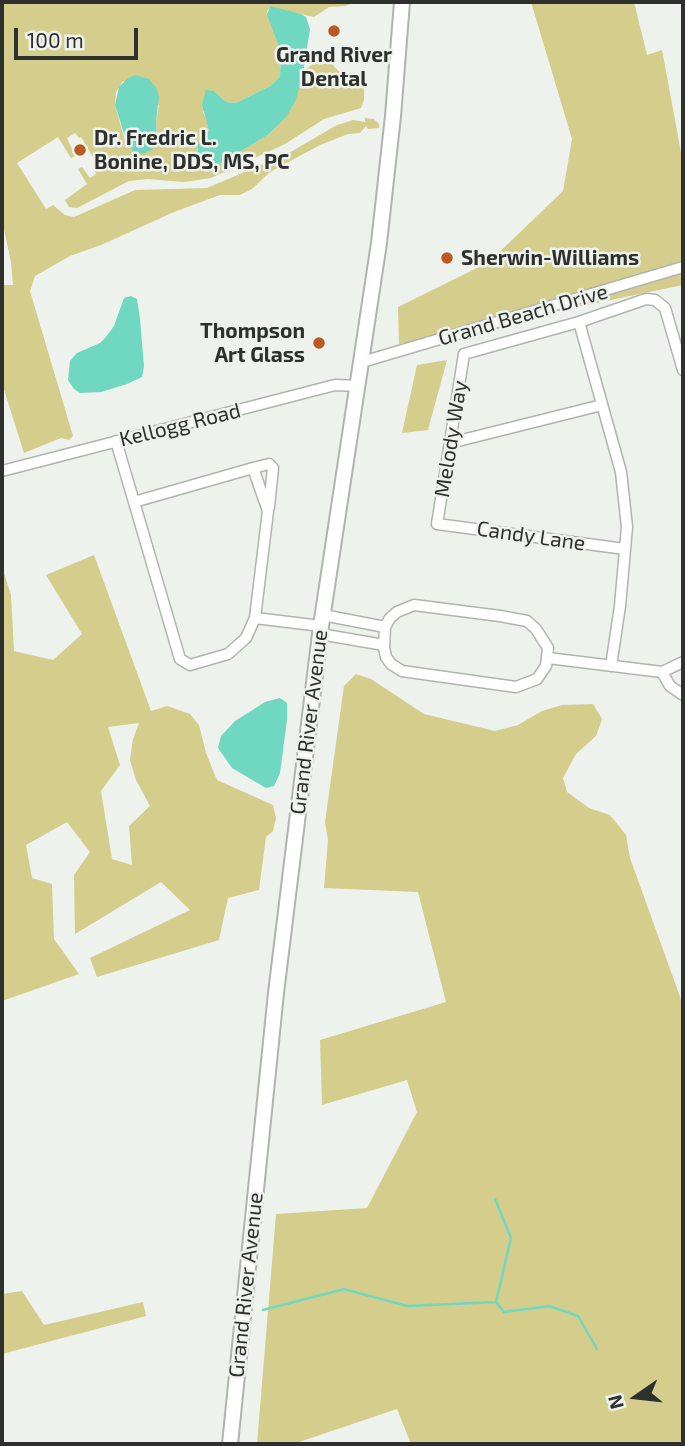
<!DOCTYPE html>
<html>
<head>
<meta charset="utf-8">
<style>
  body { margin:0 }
  #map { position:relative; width:685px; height:1446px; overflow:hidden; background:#edf2ec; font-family:"Exo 2",sans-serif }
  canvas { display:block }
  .frame { position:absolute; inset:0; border:4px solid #2e302e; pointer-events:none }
  .north { position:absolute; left:601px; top:1362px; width:70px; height:70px; -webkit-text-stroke:5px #edf2ec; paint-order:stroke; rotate:256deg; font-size:19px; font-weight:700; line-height:28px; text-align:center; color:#2e302e }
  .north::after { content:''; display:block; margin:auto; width:24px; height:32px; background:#2e302e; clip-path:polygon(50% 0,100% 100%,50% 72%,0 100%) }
  .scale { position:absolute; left:14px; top:28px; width:124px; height:32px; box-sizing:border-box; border:4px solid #2e302e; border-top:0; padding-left:9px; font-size:21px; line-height:24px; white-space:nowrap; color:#2e302e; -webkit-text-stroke:5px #edf2ec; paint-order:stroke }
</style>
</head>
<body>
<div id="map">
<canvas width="685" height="1446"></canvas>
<div class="frame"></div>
<div class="north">N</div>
<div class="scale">100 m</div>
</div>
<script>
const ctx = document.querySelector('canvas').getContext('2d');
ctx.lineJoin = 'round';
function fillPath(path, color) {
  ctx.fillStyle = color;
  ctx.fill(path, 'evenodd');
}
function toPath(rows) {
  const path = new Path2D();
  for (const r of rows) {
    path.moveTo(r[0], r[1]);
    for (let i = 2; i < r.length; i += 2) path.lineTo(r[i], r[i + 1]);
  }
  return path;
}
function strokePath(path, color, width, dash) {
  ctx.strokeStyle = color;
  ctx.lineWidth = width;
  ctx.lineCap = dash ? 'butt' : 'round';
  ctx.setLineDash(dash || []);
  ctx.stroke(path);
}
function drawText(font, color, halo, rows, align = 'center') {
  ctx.font = font + ' "Exo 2",sans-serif';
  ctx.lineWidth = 5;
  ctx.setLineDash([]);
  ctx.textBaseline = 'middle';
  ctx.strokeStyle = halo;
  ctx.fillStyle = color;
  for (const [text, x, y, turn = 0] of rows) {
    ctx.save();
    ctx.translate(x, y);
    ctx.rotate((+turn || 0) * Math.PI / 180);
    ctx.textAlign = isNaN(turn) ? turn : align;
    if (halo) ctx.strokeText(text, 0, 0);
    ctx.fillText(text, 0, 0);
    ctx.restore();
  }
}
const green = toPath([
  [2,2,356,2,345,6,329,7,314,17,270,7,267,11,281,50,280,76,272,85,236,103,226,102,214,91,203,112,209,124,209,130,197,145,199,159,218,165,268,135,277,126,306,69,317,61,323,60,332,64,346,79,364,88,364,100,361,108,324,119,285,144,211,178,184,182,148,179,129,181,77,208,69,207,65,200,87,184,78,169,82,167,90,178,96,174,93,167,99,167,81,137,79,138,75,133,67,138,75,156,71,158,58,137,17,163,46,209,53,205,65,215,74,217,135,190,207,188,289,153,337,125,353,120,365,122,365,118,374,119,379,124,379,128,368,129,366,126,360,133,348,134,320,145,270,172,252,189,240,195,220,195,174,212,101,245,70,256,35,276,30,291,73,436,69,440,61,438,24,453,2,383,2,285,13,285,11,262,2,220],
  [123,81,159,105,156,121,157,135,131,150,125,141,115,105,116,92],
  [531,2,634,2,647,55,662,50,683,163,683,260,677,263,678,274,683,274,683,285,399,344,398,307,489,262,563,191,572,139],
  [447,360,428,430,402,433,417,365],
  [94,555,151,711,167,706,190,714,199,725,206,753,217,780,273,805,276,818,273,831,266,837,259,890,228,898,219,940,97,977,90,958,190,910,161,882,75,934,74,875,90,852,67,822,26,845,32,878,52,884,54,939,79,974,2,1001,2,567,11,595,14,651,53,660,82,634,46,575],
  [139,723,133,739,130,760,136,780,150,806,129,826,132,865,112,859,101,791,120,765,108,727],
  [356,674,371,679,424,714,495,731,518,725,542,711,562,705,593,704,602,719,596,736,576,754,563,778,567,792,589,808,610,815,626,835,630,858,683,1005,683,1444,411,1444,397,1409,293,1444,257,1444,276,1214,367,1208,417,1112,407,1080,322,1105,320,1040,446,1002,418,892,324,888,328,840,325,822,344,686],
  [22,1291,44,1325,143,1302,146,1316,2,1354,2,1294]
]);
const water = toPath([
  [270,6,301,14,306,17,310,29,303,74,295,102,286,117,268,135,218,165,211,168,204,167,199,159,197,145,209,130,202,105,206,90,214,91,226,102,236,103,272,85,280,76,281,51,267,15],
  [136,75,149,79,157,89,159,97,156,121,157,141,152,150,142,154,135,153,128,146,115,105,119,87,128,78],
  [131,296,137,299,140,319,144,366,142,377,127,384,101,392,80,393,74,389,68,380,70,361,77,353,100,343,105,338,114,326,124,298],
  [280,698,287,703,287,720,280,773,274,786,266,788,232,768,218,748,221,736,235,721,265,702]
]);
const stream = toPath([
  [495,1199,511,1238,496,1302],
  [263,1310,344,1289,407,1306,496,1302,504,1312,549,1306,578,1316,597,1349]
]);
const minor = toPath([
  [579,322,621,472,627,527,620,606,611,666],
  [362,362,683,267],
  [116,441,134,502,180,659,190,665,228,654,246,638,255,618,268,511,253,468,134,502],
  [450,443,602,405],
  [253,468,269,464,273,468,269,507],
  [2,471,335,385,359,386],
  [625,549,437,524,464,354,579,322,646,299,655,300,665,308,683,370],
  [414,605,500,616,527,621,536,629,548,648,546,666,537,679,516,687,402,671,391,664,386,657,384,648,385,627,390,618,397,612,414,605],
  [323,615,385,627],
  [255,618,321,626],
  [320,634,384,645],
  [548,658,662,672],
  [662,672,670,686,683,695],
  [662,672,683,662]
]);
const secondary = toPath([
  [230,1444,276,993,321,626,379,243,393,116,402,2]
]);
const markers = [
  [334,31,7,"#bc5821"],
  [80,150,7,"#bc5821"],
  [447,258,7,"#bc5821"],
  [319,343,7,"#bc5821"]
];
const poiNames = [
  ["Grand River",334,55,"center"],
  ["Dental",334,79,"center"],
  ["Dr. Fredric L.",94,138],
  ["Bonine, DDS, MS, PC",94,162],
  ["Sherwin-Williams",461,258],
  ["Thompson",305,331,"right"],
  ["Art Glass",305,355,"right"]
];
const streetNames = [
  ["Grand Beach Drive",523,315,-16],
  ["Kellogg Road",180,425,-14],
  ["Melody Way",451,439,-81],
  ["Candy Lane",531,536,8],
  ["Grand River Avenue",309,722,-83],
  ["Grand River Avenue",246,1285,-84]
];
fillPath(green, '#d4cd8c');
fillPath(water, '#70d7c1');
strokePath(stream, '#70d7c1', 2.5);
strokePath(minor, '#b0b4af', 13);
strokePath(secondary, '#b0b4af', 18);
strokePath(minor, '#fff', 10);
strokePath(secondary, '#fff', 14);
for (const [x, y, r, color] of markers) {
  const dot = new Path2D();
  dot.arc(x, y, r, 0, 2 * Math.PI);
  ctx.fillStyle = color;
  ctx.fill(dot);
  strokePath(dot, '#edf2ec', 2.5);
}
drawText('bold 21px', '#2e302e', '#edf2ec', poiNames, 'left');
drawText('21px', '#2e302e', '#edf2ec', streetNames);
</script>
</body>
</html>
